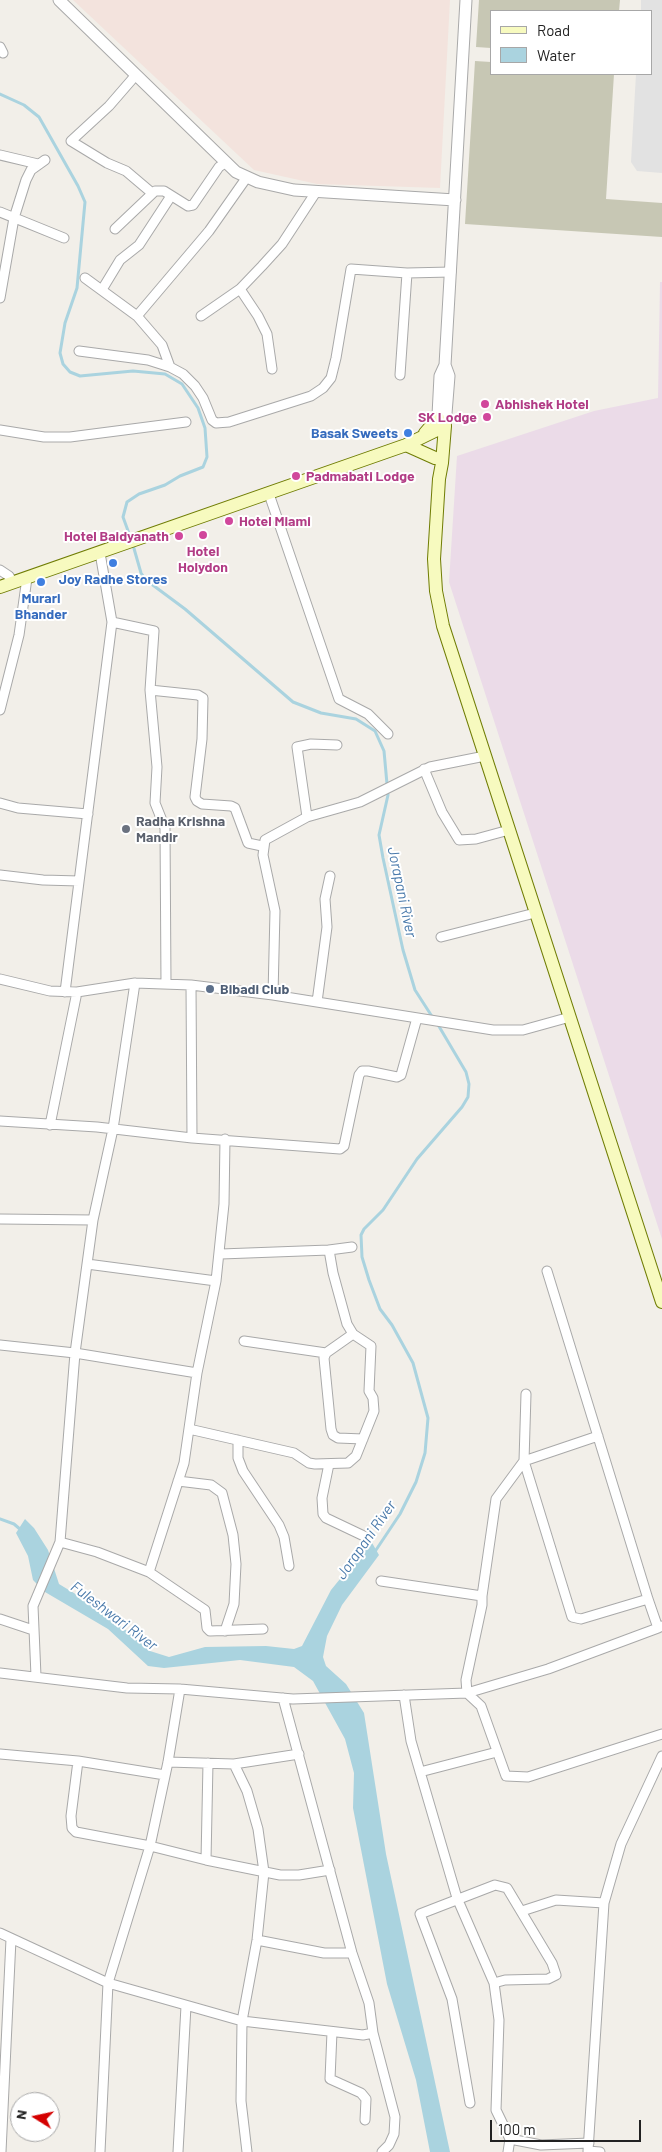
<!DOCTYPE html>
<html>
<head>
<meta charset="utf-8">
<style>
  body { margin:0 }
  #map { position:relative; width:662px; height:2152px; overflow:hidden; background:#f2efe9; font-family:Barlow,sans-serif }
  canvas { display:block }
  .legend { position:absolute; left:490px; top:10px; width:162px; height:65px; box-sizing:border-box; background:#fff; border:1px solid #a7a7a7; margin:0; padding:6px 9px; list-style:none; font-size:15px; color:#222 }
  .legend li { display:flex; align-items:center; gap:10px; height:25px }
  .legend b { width:25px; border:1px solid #a7a7a7 }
  .north { position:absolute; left:10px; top:2092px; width:50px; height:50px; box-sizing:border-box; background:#fff; border:1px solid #a7a7a7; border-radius:50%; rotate:280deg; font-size:14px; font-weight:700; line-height:20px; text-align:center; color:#222 }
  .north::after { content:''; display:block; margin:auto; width:18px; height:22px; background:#d40000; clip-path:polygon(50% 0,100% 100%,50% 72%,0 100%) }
  .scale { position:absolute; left:490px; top:2120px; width:151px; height:22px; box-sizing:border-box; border:2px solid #222; border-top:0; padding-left:6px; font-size:15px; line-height:18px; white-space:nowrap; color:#222; -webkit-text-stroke:4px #fff; paint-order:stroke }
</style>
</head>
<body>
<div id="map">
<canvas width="662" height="2152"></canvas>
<ul class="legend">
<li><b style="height:6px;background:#f7fabf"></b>Road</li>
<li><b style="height:14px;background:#aad3df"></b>Water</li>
</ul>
<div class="north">N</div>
<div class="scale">100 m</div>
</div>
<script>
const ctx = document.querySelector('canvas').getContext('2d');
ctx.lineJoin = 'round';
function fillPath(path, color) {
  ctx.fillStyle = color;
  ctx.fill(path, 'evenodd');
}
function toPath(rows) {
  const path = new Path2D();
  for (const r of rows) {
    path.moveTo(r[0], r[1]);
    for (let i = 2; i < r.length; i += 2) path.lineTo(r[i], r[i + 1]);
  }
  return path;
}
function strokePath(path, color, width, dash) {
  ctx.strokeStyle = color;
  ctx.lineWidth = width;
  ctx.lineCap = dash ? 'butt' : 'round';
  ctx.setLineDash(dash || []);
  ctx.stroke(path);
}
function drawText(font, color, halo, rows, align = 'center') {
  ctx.font = font + ' Barlow,sans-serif';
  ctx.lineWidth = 4;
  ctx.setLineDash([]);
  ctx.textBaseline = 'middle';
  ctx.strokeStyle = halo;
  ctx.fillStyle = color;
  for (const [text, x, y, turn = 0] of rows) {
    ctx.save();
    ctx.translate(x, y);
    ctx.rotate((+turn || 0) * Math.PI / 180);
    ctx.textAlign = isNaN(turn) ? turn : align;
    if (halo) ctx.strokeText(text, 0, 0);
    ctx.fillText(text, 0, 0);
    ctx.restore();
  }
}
const industrial = toPath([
  [660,282,662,282,662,1239,449,582,457,456,594,411,658,398]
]);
const military = toPath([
  [73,0,450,0,440,188,317,184,254,170]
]);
const construction = toPath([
  [479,0,620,0,619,11,491,11,491,48,476,47],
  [475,61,491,62,491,74,614,74,606,199,662,203,662,237,465,224]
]);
const parking = toPath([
  [641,0,662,0,662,173,637,171,631,162,636,74,651,74,651,11,641,11]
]);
const water = toPath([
  [25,1519,34,1528,48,1550,59,1584,105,1612,150,1651,169,1657,205,1647,266,1646,294,1649,302,1646,331,1590,371,1541,379,1555,342,1605,327,1636,323,1657,326,1666,346,1684,364,1713,386,1854,450,2152,430,2152,416,2080,387,1984,353,1808,354,1773,345,1739,313,1681,294,1667,240,1660,164,1668,148,1666,108,1629,45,1592,33,1580,28,1556,16,1533]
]);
const stream = toPath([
  [0,94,24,105,39,117,78,186,85,202,77,288,65,323,60,353,63,364,70,372,80,376,133,371,165,374,182,384,198,408,205,428,207,457,203,467,180,476,165,485,139,494,127,502,123,517,131,539],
  [133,545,141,573,146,580,185,609,293,702,321,713,356,719,375,731,384,751,388,795,379,835,383,858,403,950,415,990,433,1018],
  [0,1519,14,1524,21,1530],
  [374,1553,400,1514,416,1482,425,1453,428,1418,413,1363,392,1325,380,1309,369,1280,362,1257,361,1235,364,1229,383,1210,417,1159,462,1107,468,1097,469,1084,466,1072,437,1023]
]);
const minor = toPath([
  [0,47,3,53],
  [135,76,109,106,71,141,107,163,126,171,152,193],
  [0,155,38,164],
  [0,212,64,238],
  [115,229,155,191,164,191,188,206,193,205,219,167,225,163],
  [85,278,137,316,162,345,170,367],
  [103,288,120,260,139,245,171,196],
  [240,289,258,316,267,334,272,369],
  [0,298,14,218,26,180,31,170,45,160],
  [137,316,209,231,247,177],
  [201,316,240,289,262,266,282,244,316,192],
  [79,351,148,360,170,367,183,374,195,386,203,398,212,420,216,423,229,422,311,396,323,388,331,378,336,358,351,269,407,273,451,272],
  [400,375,407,273],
  [0,430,44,437,70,437,186,422],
  [269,494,339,699,368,714,388,734],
  [0,570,9,576,13,583],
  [112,622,154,631,150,690,157,767,155,803,165,828,166,984],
  [150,690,198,695,203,698,202,739,195,797,197,801,202,804,231,806,235,808,248,843,262,846],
  [0,710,19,635,27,578],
  [424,769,442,812,459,840,476,839,509,830],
  [0,803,18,808,88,814],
  [307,817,297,747,311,744,337,745],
  [0,875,43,880,79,881],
  [441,937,535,913],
  [0,979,50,991,77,992,135,983,191,985,273,995,493,1030,523,1030,570,1017],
  [191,985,192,1138],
  [65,992,112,622,100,553],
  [273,995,275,911,263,855,265,840,307,817,360,802,430,767,485,756],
  [317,1002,327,927,325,899,330,876],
  [0,1121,97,1127,192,1138,340,1149,344,1146,359,1075,362,1071,368,1071,397,1077,401,1075,417,1018],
  [50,1125,77,992],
  [0,1219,93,1220],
  [221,1254,329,1250,352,1247],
  [87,1264,216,1281],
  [547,1271,648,1599,658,1628,662,1626],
  [353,1334,326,1353,324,1358,331,1429,333,1435,338,1438,363,1439],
  [244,1341,326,1353],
  [0,1345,75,1353,197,1373],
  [526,1394,524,1461,496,1499,482,1596,482,1605,466,1680,467,1693,481,1706,506,1776,528,1777,662,1734],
  [189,1429,294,1453,309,1463,315,1464,348,1463,356,1456,374,1411,373,1398,369,1391,371,1346,353,1334,347,1324,333,1273,329,1250],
  [598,1436,524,1461,572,1617,581,1619,648,1599],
  [238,1440,238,1458,243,1471,279,1525,284,1537,289,1566],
  [329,1464,322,1498,323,1514,326,1518,366,1537],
  [178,1481,211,1485,222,1493,233,1535,236,1564,234,1604,225,1631],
  [60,1542,97,1552,149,1572,205,1610,207,1628,210,1631,263,1629],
  [149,1572,184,1463,197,1373,216,1281,224,1204,225,1139],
  [381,1581,482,1596],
  [0,1619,33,1630],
  [0,1673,127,1688,180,1689,293,1699,467,1693,548,1669,658,1628],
  [36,1676,33,1606,60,1542,75,1353,87,1264,93,1220,113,1129,135,983],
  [404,1695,411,1741,457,1898,494,1983,499,2020,496,2110,510,2139,508,2152],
  [283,1698,352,1953,369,2003,373,2033,395,2117,394,2134,389,2145,382,2152],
  [0,1754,78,1761,165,1775],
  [78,1761,71,1816,72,1828,76,1832,150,1846,206,1860,280,1875,299,1875,330,1870],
  [168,1762,234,1764,299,1754],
  [234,1764,247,1791,258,1829,264,1872,257,1940,242,2021,241,2101,247,2152],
  [420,1772,497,1752],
  [206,1860,208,1763],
  [522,1911,556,1900,604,1903],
  [0,1933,108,1983,242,2021,363,2035,373,2033],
  [257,1940,324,1953,352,1953],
  [332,2032,330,2079,361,2093,366,2099,365,2120],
  [470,2103,452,1999,420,1914,495,1885,507,1888,552,1963,556,1975,548,1979,505,1980,494,1983],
  [510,2139,541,2145,589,2143],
  [1,2152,11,1939],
  [100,2152,108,1983,150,1846,168,1762,180,1689],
  [178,2152,186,2006],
  [600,2152,588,2151,604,1903,621,1844,662,1756]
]);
const tertiary = toPath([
  [59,0,236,172,258,182,294,190,455,200],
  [438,415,440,376,445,365],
  [445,426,449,376,445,365,466,0]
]);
const secondary = toPath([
  [425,433,438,418],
  [406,445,435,458],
  [0,587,406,445,445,426,442,463,439,479,434,559,436,591,443,626,662,1302]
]);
const markers = [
  [485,404,5,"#d1479c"],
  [487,417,5,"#d1479c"],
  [408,433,5,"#3f7fe0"],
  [296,476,5,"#d1479c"],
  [229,521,5,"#d1479c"],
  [203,535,5,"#d1479c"],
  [179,536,5,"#d1479c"],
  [113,563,5,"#3f7fe0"],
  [41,582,5,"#3f7fe0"],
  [126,829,5,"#6b7280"],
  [210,989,5,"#5c6f8a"]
];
const hotelNames = [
  ["Abhishek Hotel",495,404],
  ["SK Lodge",477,417,"right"],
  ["Padmabati Lodge",306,476],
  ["Hotel Miami",239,521],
  ["Hotel Baidyanath",169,536,"right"],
  ["Hotel",203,551,"center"],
  ["Holydon",203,567,"center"]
];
const shopNames = [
  ["Basak Sweets",398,433,"right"],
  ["Joy Radhe Stores",113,579],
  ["Murari",41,598],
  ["Bhander",41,614]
];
const worshipNames = [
  ["Radha Krishna",136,821],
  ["Mandir",136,837]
];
const serviceNames = [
  ["Bibadi Club",220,989]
];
const waterNames = [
  ["Jorapani River",402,892,78],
  ["Jorapani River",366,1540,-55],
  ["Fuleshwari River",114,1616,37]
];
fillPath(industrial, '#ebdbe8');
fillPath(military, '#f3e3dd');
fillPath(construction, '#c7c7b4');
fillPath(parking, '#e2e2e2');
fillPath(water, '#aad3df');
strokePath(stream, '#aad3df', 3);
strokePath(minor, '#a9a9a9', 11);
strokePath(tertiary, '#a9a9a9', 13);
strokePath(secondary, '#707d05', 14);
strokePath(minor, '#fff', 9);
strokePath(tertiary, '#fff', 11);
strokePath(secondary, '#f7fabf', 12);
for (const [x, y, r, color] of markers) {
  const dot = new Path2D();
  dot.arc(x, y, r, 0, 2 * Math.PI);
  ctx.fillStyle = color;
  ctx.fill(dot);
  strokePath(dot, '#fff', 2);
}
drawText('bold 14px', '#b23c85', '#fff', hotelNames, 'left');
drawText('bold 14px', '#366cbe', '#fff', shopNames);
drawText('bold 14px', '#5b616d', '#fff', worshipNames, 'left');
drawText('bold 14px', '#4e5e75', '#fff', serviceNames, 'left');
drawText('italic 15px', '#4a7aab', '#fff', waterNames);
</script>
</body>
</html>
